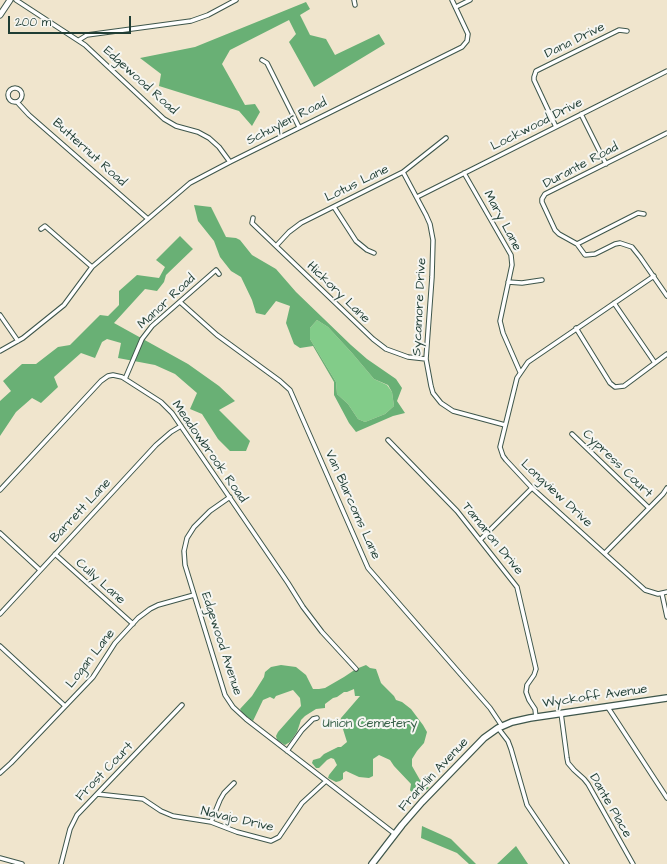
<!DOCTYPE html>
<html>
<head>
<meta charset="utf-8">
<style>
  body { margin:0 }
  #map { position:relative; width:667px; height:864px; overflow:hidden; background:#f0e5cd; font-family:"Architects Daughter",sans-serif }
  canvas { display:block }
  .scale { position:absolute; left:8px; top:16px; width:123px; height:18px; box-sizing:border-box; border:2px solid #1f3d34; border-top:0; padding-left:5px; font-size:12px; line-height:14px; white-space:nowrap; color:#1f3d34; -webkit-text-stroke:3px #f6f6f2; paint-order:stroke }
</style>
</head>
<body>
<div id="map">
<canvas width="667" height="864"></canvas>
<div class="scale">200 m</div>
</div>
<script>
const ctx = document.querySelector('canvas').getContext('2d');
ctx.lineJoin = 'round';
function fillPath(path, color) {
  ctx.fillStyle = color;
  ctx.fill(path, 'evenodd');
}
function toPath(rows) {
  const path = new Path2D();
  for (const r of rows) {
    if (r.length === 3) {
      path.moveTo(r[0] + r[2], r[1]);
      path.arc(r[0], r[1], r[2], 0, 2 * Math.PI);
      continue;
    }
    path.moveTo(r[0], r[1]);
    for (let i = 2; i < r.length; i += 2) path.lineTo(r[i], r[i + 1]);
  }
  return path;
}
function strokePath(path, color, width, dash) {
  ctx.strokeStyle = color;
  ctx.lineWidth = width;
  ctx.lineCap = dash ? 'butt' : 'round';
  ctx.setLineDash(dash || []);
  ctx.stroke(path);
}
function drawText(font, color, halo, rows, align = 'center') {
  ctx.font = font + ' "Architects Daughter",sans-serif';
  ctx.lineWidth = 4;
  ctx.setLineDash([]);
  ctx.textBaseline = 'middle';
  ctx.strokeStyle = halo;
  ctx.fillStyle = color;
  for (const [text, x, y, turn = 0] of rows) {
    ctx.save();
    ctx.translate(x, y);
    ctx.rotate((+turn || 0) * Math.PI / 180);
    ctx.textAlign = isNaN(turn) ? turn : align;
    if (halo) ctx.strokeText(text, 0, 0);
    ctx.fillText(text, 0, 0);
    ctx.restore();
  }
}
const green = toPath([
  [317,320,328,327,352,353,374,379,387,385,392,392,394,406,385,414,365,422,358,419,348,404,337,394,336,382,310,339,310,328]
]);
const forest = toPath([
  [306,2,310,9,300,15,310,35,326,39,335,55,379,34,385,44,314,87,289,42,296,34,289,20,230,50,222,64,245,105,255,104,260,112,252,126,239,111,159,86,161,74,140,58,195,47],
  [194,205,211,207,226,237,236,238,240,240,252,255,276,269,296,292,351,345,367,359,396,379,402,388,397,401,405,413,393,416,356,432,349,423,334,395,334,382,313,346,300,348,294,344,286,323,290,306,276,301,265,315,256,313,252,300,241,277,231,271,220,257,214,241,198,221],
  [317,320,328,327,352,353,374,379,388,385,392,392,394,406,385,414,365,422,358,419,348,404,337,394,336,382,310,339,310,328],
  [180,236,193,249,166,275,164,282,157,291,145,289,114,323,188,364,219,386,235,401,219,410,250,441,246,451,230,451,218,439,202,414,190,409,197,393,175,374,155,365,118,358,121,343,107,339,102,342,95,358,81,353,54,377,58,387,41,403,32,398,16,412,0,436,0,401,11,391,3,381,22,364,36,364,58,347,70,345,100,315,108,316,119,305,119,291,137,275,159,278,165,267,156,260],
  [281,665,296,667,306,675,313,689,319,689,325,688,344,677,356,669,366,665,370,668,376,669,381,683,394,696,396,700,402,702,411,709,423,725,427,732,424,743,417,751,412,759,412,766,420,780,429,788,418,796,414,796,410,790,411,784,394,766,390,760,379,755,373,759,373,776,369,778,359,777,346,771,343,773,343,779,340,781,336,782,328,778,329,775,337,765,334,759,331,758,327,760,319,768,316,768,312,763,313,760,320,758,324,754,338,747,341,747,347,742,342,726,340,724,341,718,360,696,355,696,354,689,347,692,344,692,337,697,333,698,325,704,325,708,316,709,305,716,301,720,297,732,290,742,285,745,277,740,276,736,278,732,301,706,300,698,293,690,276,696,274,699,270,697,263,700,253,721,243,714,240,709,252,696,264,677,265,672,271,667],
  [422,826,451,839,476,864,469,864,457,853,421,838],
  [516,846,528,864,497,864]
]);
const street = toPath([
  [16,0,85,45,164,119,176,126,198,132,209,138,219,147,230,162],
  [354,0,355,5],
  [456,7,470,0],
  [79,40,87,35,191,21,208,15,236,0],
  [262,60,267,63,299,127],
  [15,95,7],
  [17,102,29,115,148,219],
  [581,114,606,164],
  [556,127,534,80,534,77,536,71,619,30,627,31],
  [667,133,545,194,542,199,542,202,555,230,559,234,577,244,585,255,595,254,615,244,620,243,632,247,640,257,667,296],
  [403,172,426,215,430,224,433,240,432,277,426,359,431,386,433,393,441,403,453,411,505,425],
  [464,173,511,255,512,265,500,321,503,333,520,372],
  [417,197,667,71],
  [334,207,356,241,367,250,374,253],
  [253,218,252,223,373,339,386,349,408,357,426,359],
  [41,229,45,226,92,267],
  [577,244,638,213,644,214],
  [276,246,289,232,301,223,403,172,446,138],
  [654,276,528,362,517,378,500,447,503,456,506,460,532,488,645,590,658,594,667,592],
  [508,282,522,283,542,280],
  [180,302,217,335,280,381,290,390,368,568,490,708,502,726],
  [614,303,655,363],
  [0,315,18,341],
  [576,328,610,383,615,387,624,386,667,354],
  [0,351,23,338,64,305,92,267,190,183,230,162,462,47,467,41,468,34,452,0],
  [125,379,142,339,152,326,216,270,219,274],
  [572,434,649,508],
  [388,440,457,511,517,587,536,669,534,675,527,685,526,692,529,700,535,709,536,717],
  [0,490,101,381,108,376,113,375,122,377,161,402,172,413,288,583,303,607,322,632,356,669],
  [230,497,210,511,194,527,187,538,184,551,185,565,225,695,233,707,246,719,395,834],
  [0,533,40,570],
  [481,539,532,488],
  [605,553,663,494,667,488],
  [55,554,133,624],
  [662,594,667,617],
  [0,614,156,445,171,432,181,426],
  [0,646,65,706],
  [607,706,667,798],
  [561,713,567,758,568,763,574,770,584,779,588,784,633,864],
  [498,728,508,741,511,749,527,805,567,864],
  [287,751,302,730,313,719,317,718],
  [0,773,11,763,93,677,115,643,138,618,150,609,158,605,194,595],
  [97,794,143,799,161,811,173,816,211,822,237,832,271,841,279,837,302,803,326,781],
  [211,822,220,800,224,793,234,783],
  [0,858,22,864],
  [61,864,70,829,77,815,182,705]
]);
const secondary = toPath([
  [0,15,10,0]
]);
const primary = toPath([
  [372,864,402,825,422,802,484,738,498,728,512,722,530,718,667,698]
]);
const streetNames = [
  ["Dana Drive",575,41,-26],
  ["Edgewood Road",140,81,42],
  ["Schuyler Road",287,122,-27],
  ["Lockwood Drive",537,125,-27],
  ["Butternut Road",89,153,42],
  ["Durante Road",581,166,-28],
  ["Lotus Lane",357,184,-26],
  ["Mary Lane",502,221,62],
  ["Hickory Lane",338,293,44],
  ["Manor Road",167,302,-43],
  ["Sycamore Drive",420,307,-87],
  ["Meadowbrook Road",209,452,55],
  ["Cypress Court",617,464,44],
  ["Longview Drive",556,494,43],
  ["Van Blarcoms Lane",352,505,66],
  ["Barrett Lane",81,511,-47],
  ["Tamaron Drive",492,539,51],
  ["Cully Lane",100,582,42],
  ["Edgewood Avenue",221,644,72],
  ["Logan Lane",91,659,-52],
  ["Wyckoff Avenue",595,697,-8],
  ["Frost Court",105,772,-46],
  ["Franklin Avenue",434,775,-47],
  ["Dante Place",610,806,60],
  ["Navajo Drive",237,820,13]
];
const parkNames = [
  ["Union Cemetery",370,724]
];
fillPath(green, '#82cc89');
fillPath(forest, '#69b075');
strokePath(street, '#3e564b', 5.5);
strokePath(secondary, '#3e564b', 7);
strokePath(primary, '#3e564b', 8);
strokePath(street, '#fff', 3.5);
strokePath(secondary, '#fff', 5);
strokePath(primary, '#fff', 5.5);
drawText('13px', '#1f3d34', '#f6f6f2', streetNames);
drawText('13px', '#386149', '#f6f6f2', parkNames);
</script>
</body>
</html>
